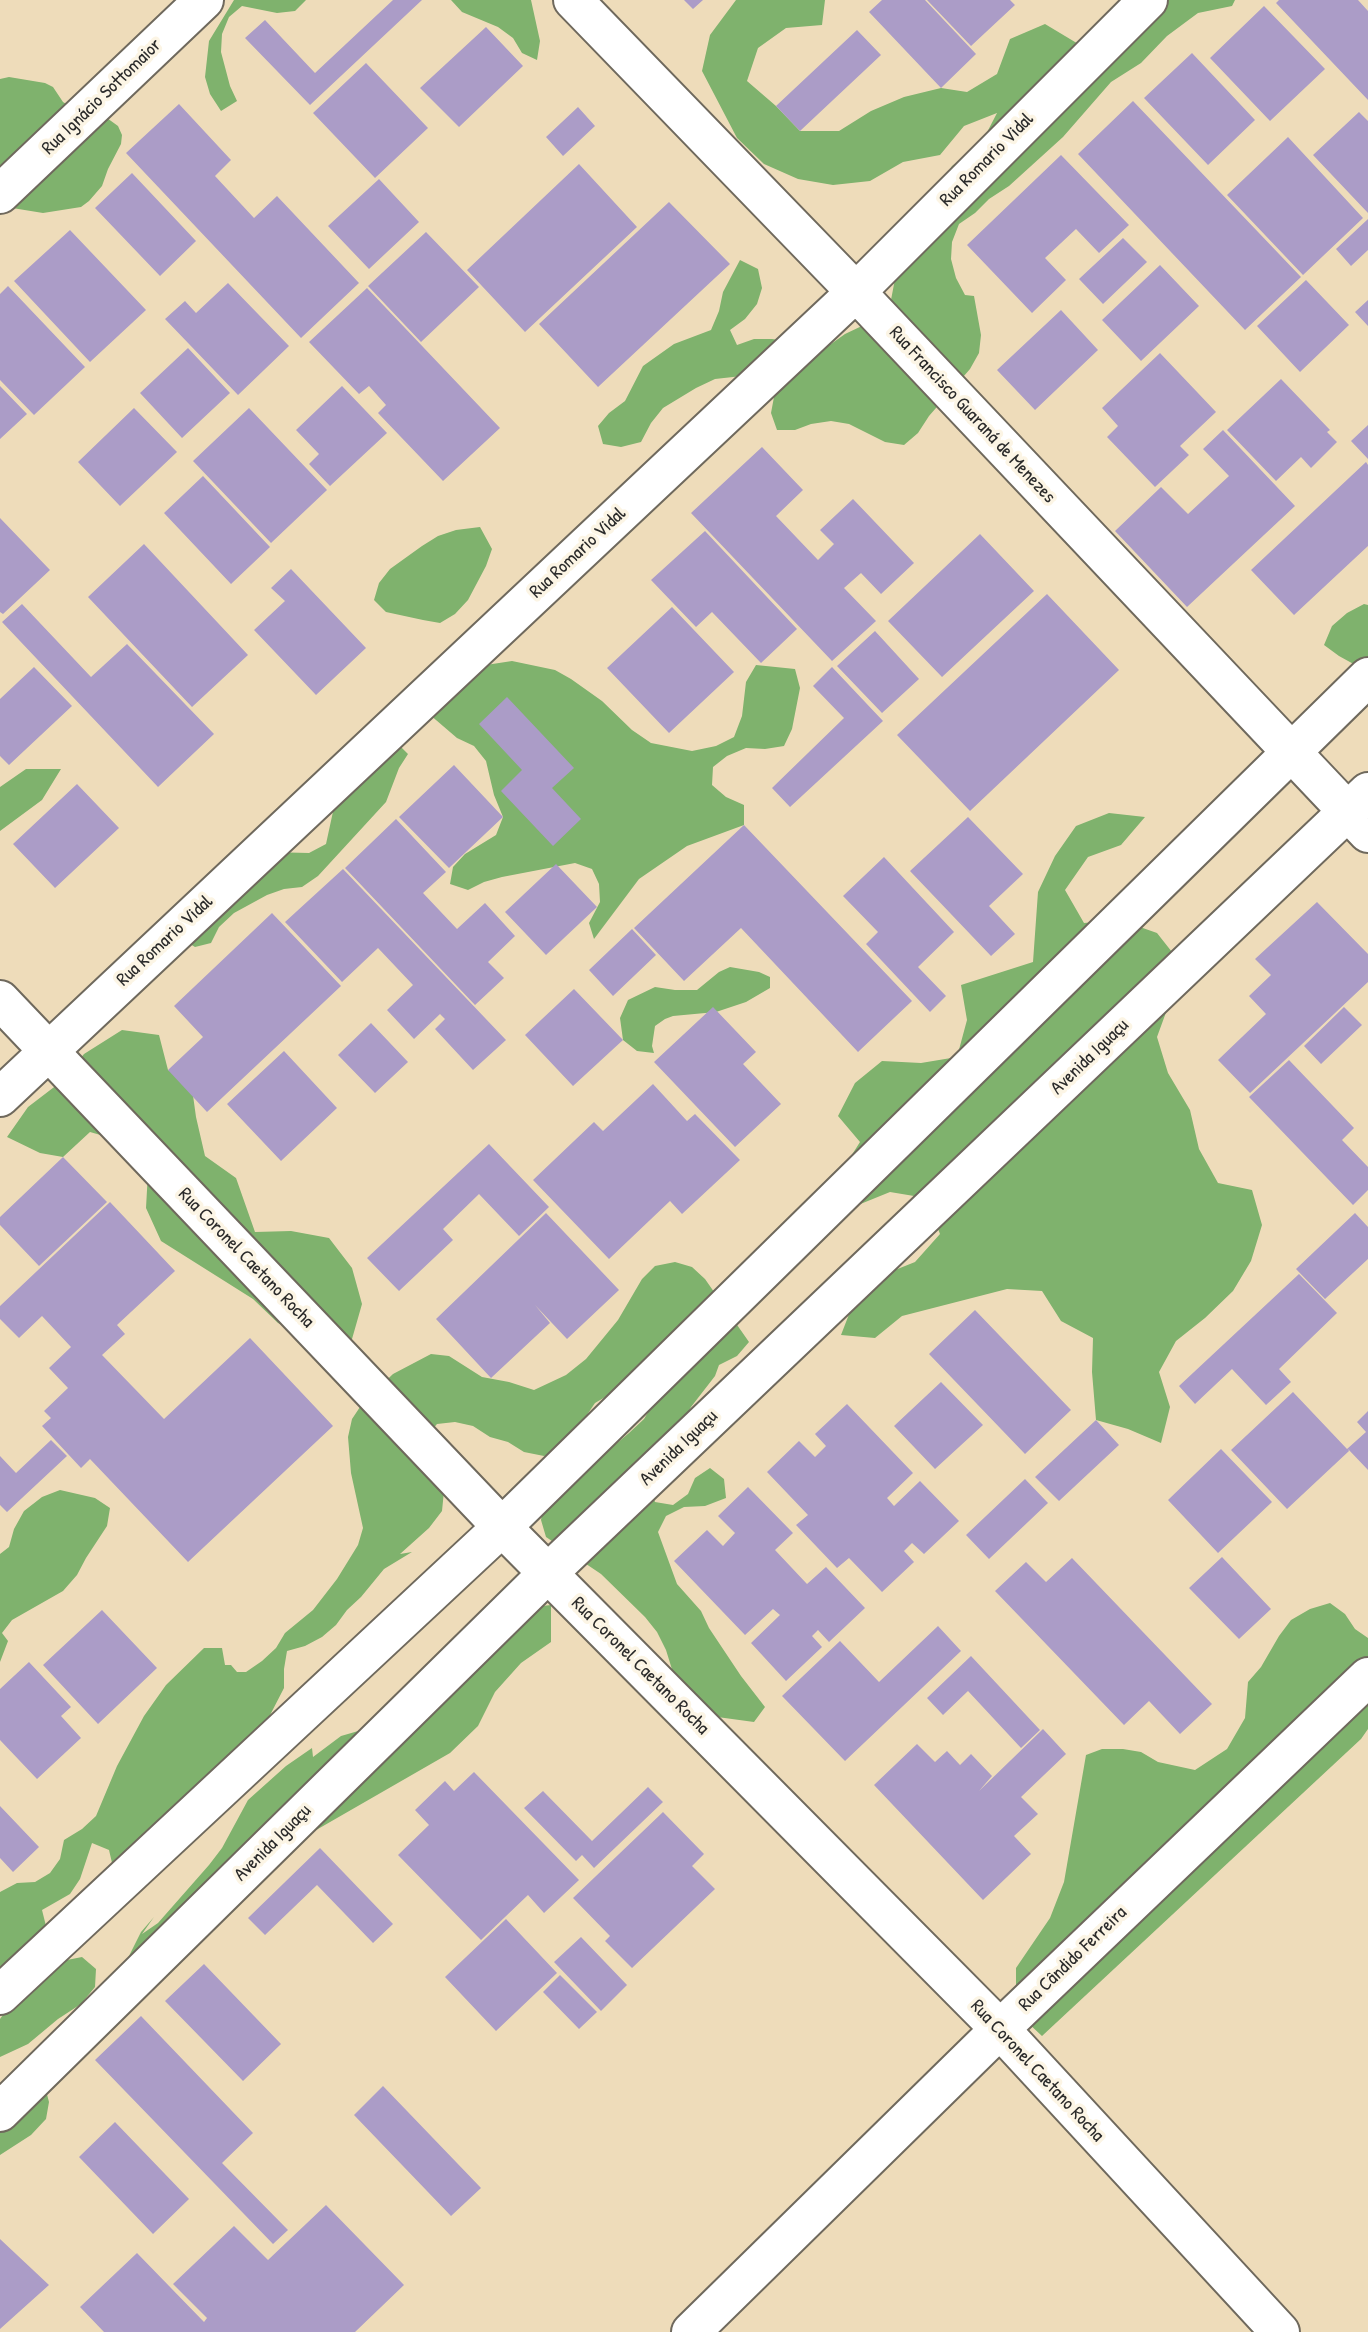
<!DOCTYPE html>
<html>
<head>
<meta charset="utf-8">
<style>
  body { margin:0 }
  canvas { display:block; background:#eedcba }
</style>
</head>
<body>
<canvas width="1368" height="2332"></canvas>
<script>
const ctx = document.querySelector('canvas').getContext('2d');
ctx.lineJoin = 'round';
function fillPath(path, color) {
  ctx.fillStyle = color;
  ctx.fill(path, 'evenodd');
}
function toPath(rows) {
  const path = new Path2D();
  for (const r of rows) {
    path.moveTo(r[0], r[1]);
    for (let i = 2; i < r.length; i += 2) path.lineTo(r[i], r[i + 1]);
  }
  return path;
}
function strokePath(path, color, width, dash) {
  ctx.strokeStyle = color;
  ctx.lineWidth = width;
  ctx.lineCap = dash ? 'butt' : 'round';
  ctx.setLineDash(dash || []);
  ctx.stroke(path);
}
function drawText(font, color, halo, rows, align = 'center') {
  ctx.font = font + ' "Patrick Hand",sans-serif';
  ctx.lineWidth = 7;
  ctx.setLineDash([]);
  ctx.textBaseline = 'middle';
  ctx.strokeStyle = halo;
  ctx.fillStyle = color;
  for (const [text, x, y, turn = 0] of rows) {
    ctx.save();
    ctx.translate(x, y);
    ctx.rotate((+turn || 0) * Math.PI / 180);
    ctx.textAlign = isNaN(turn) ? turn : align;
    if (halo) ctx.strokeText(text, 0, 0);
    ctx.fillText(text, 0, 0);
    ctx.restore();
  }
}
const forest = toPath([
  [234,0,306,0,295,11,277,13,242,6,229,17,222,34,221,52,230,86,237,101,221,111,210,94,205,77,209,41],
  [451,0,531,0,540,41,537,60,522,53,513,38,498,27,462,12],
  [736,0,825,0,822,25,786,28,758,48,747,81,776,106,800,131,839,131,871,111,904,97,941,88,967,92,997,74,1010,39,1045,24,1080,45,1131,0,1235,0,1232,6,1198,13,1167,36,1141,63,1111,82,1063,137,1009,186,989,199,975,213,959,224,952,242,951,259,956,278,965,295,974,296,981,335,979,353,970,369,929,416,918,433,904,445,885,442,849,424,831,421,811,424,795,430,777,430,771,413,774,397,768,380,751,375,715,379,696,388,663,408,651,423,641,442,621,447,603,444,598,426,609,413,625,401,643,366,674,344,711,330,719,311,723,292,740,260,758,269,762,288,757,304,745,319,730,330,737,345,754,339,772,339,812,345,831,344,845,334,883,316,891,300,898,263,952,166,981,144,997,113,964,126,940,155,903,162,870,181,833,185,798,179,764,164,737,138,702,71,710,35],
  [9,77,45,83,53,87,63,102,71,107,100,113,118,126,122,135,121,144,108,169,102,186,89,201,81,207,43,213,0,206,0,79],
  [480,527,492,549,486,566,468,600,455,614,440,623,423,620,386,612,374,600,379,583,390,569,422,546,438,536,456,530],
  [1364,604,1368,605,1368,672,1339,656,1324,645,1332,626,1347,613],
  [512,661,555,670,571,679,602,701,632,730,651,743,692,751,716,746,734,737,742,716,746,682,756,665,795,669,800,688,792,729,784,746,765,749,746,748,727,756,713,767,712,785,726,797,744,805,744,825,687,846,639,879,594,939,589,923,600,902,599,884,592,869,575,863,502,877,484,882,468,890,450,884,453,867,465,854,496,835,503,817,494,795,486,761,474,746,457,738,429,714,473,667],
  [394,740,408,754,399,768,386,802,318,876,302,887,284,889,267,895,234,913,219,927,211,943,195,947,182,939,269,852,309,853,326,844,334,807],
  [26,769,61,769,42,800,0,831,0,787],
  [1109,813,1145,817,1121,845,1088,857,1065,890,1084,923,1120,920,1157,933,1183,966,1157,1037,1168,1073,1190,1110,1199,1149,1218,1183,1252,1190,1262,1225,1251,1261,1233,1291,1205,1318,1176,1341,1159,1372,1170,1407,1161,1443,1128,1429,1096,1420,1092,1372,1093,1338,1061,1321,1042,1291,1007,1289,902,1316,875,1338,841,1335,853,1304,880,1276,915,1262,940,1234,926,1198,890,1192,858,1205,841,1172,860,1142,838,1116,855,1083,882,1061,921,1063,957,1057,967,1020,961,985,1033,962,1038,892,1055,856,1076,826],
  [730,967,759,972,770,977,770,988,746,1002,716,1012,673,1016,665,1019,655,1026,652,1046,654,1053,637,1051,623,1040,620,1018,628,1000,655,987,675,990,697,990,719,972],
  [122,1030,159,1035,168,1070,191,1081,196,1117,205,1156,236,1178,255,1232,291,1231,329,1238,352,1268,362,1304,352,1339,313,1340,278,1323,253,1299,161,1241,146,1208,148,1172,125,1142,90,1132,63,1157,40,1153,7,1137,28,1107,62,1081,84,1054],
  [675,1262,692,1267,705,1279,749,1342,737,1356,719,1365,715,1376,691,1407,649,1485,655,1502,673,1505,688,1494,695,1478,710,1468,724,1479,726,1498,705,1506,684,1507,666,1516,658,1532,677,1584,701,1611,709,1628,741,1676,765,1707,754,1722,710,1716,679,1692,666,1650,657,1632,645,1617,601,1574,546,1537,541,1520,545,1497,600,1452,616,1444,629,1433,644,1419,653,1404,629,1383,595,1403,562,1452,544,1456,524,1452,508,1442,490,1437,473,1426,455,1422,437,1424,424,1439,444,1491,442,1511,429,1528,400,1554,412,1552,384,1569,361,1597,347,1610,336,1625,322,1637,305,1646,287,1651,284,1669,284,1688,267,1721,113,1867,109,1850,92,1843,80,1879,70,1894,42,1910,46,1926,0,1994,0,1892,17,1883,35,1882,50,1873,60,1859,64,1840,82,1829,96,1816,117,1766,144,1716,166,1685,204,1648,222,1648,225,1665,231,1665,237,1672,246,1672,262,1661,276,1648,285,1633,313,1610,337,1579,358,1545,363,1528,351,1473,348,1437,352,1419,362,1404,393,1374,431,1354,449,1356,482,1377,509,1382,534,1390,566,1375,586,1359,618,1320,642,1279,655,1266],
  [60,1490,95,1498,110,1508,107,1526,86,1558,77,1575,63,1591,12,1620,2,1633,8,1641,0,1662,0,1554,9,1547,14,1529,24,1511,42,1497],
  [1330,1603,1345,1614,1355,1629,1368,1638,1368,1729,1361,1739,1042,2036,1027,2022,1019,2005,1016,1986,1016,1968,1050,1918,1064,1882,1086,1755,1102,1749,1123,1749,1141,1752,1158,1762,1195,1770,1227,1749,1245,1718,1248,1682,1261,1667,1279,1636,1291,1620,1310,1609],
  [551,1605,551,1642,521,1663,495,1692,478,1726,450,1753,304,1837,44,2083,49,2102,46,2119,31,2135,0,2155,0,2117,125,1964,141,1932,154,1917,142,1934,158,1923,209,1865,222,1848,248,1800,286,1766,312,1748,313,1757,341,1736,379,1725,516,1609],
  [82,1957,96,1969,95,1987,81,2004,58,2019,28,2044,0,2057,0,2019,7,2009,62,1961]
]);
const building = toPath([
  [393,0,422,0,310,105,245,38,265,20,315,73],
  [684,0,703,0,693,9],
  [882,0,925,0,976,54,941,88,869,12],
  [927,0,1010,0,1015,5,971,46],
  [1279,0,1358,0,1368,11,1368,100,1276,3],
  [1264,6,1325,69,1270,121,1210,58],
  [486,27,523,66,459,127,420,88],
  [857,30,881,55,800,131,776,106],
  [1192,53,1255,120,1208,165,1144,98],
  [366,63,428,128,375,178,313,113],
  [1133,101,1301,277,1245,330,1078,154],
  [179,104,231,160,215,176,254,218,277,196,359,283,301,338,126,153],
  [578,107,595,126,563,156,546,137],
  [1359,112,1368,121,1368,213,1313,155],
  [1288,137,1363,218,1303,275,1227,195],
  [1061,155,1129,225,1099,253,1076,229,1045,258,1066,280,1032,313,967,245],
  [579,164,637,227,525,332,467,270],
  [132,173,196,241,160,276,95,208],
  [379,179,419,222,369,269,328,226],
  [669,202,730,264,598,387,539,324],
  [1368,219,1368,250,1351,266,1336,249],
  [70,230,146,310,90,362,14,281],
  [426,232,479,287,421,342,368,286],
  [1123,238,1147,262,1103,304,1079,279],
  [1160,265,1199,306,1141,361,1102,320],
  [1306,280,1349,325,1300,372,1257,326],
  [228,283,289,346,238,395,165,319,185,301,196,313],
  [8,286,85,367,34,415,0,380,0,294],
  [367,288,500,428,443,481,378,413,386,405,369,386,359,394,309,342],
  [1368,300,1368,326,1355,312],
  [1061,310,1098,350,1035,410,997,370],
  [188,348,230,393,182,438,140,393],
  [1160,353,1216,412,1180,446,1189,455,1155,487,1107,437,1118,426,1102,408],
  [1281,379,1330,430,1327,432,1337,442,1311,468,1301,457,1276,481,1227,430],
  [0,386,27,414,0,439],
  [342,386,387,433,330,486,309,464,319,454,296,430],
  [134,408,177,452,120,506,78,462],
  [249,408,327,490,271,543,193,461],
  [1368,425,1368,459,1351,441],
  [1223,430,1295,506,1187,607,1115,531,1161,487,1188,514,1229,476,1203,449],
  [762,447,803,490,776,516,818,560,834,544,820,530,853,499,914,563,881,594,861,573,844,588,876,621,832,661,691,513],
  [1366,462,1368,465,1368,546,1294,615,1251,570],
  [203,476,270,547,231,584,164,513],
  [0,518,50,570,3,614,0,612],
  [705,531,797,629,761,663,712,612,696,627,651,580],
  [980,534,1034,591,942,677,888,621],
  [144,544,248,655,192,707,88,597],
  [291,569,366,648,316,695,254,630,285,601,271,588],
  [1047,594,1119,670,970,811,897,735],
  [22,604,91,677,127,644,214,734,158,787,2,622],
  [672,607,734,672,669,733,607,668],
  [875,631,919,679,882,713,837,666],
  [34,667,72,706,9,765,0,756,0,699],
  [832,667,883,721,790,807,772,788,844,718,813,686],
  [507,697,574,768,552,788,581,819,553,846,501,791,522,770,479,724],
  [454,765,503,817,449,868,399,817],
  [77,784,119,828,55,888,13,844],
  [968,817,1023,874,989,906,1015,934,991,956,910,871],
  [396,819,446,872,423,893,457,929,485,903,515,936,488,962,504,978,475,1005,345,868],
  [744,825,912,1001,858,1052,741,928,684,981,634,928],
  [884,857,954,932,918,967,946,996,930,1012,866,944,878,932,843,896],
  [556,864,597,907,546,955,505,912],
  [343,869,506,1040,473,1070,435,1029,445,1019,440,1014,414,1039,387,1010,413,985,378,948,342,982,285,922],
  [1317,902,1368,954,1368,982,1250,1093,1218,1060,1266,1014,1249,996,1271,975,1255,959],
  [272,913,341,986,207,1112,168,1070,203,1037,174,1006],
  [632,929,656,955,613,996,589,970],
  [574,989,623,1040,573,1086,525,1035],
  [713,1007,756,1052,743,1064,781,1104,735,1147,654,1062],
  [1344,1007,1362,1025,1321,1064,1304,1046],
  [371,1023,408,1062,375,1093,338,1055],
  [284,1051,337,1108,281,1161,227,1104],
  [1289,1060,1354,1128,1342,1140,1368,1167,1368,1190,1353,1205,1249,1097],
  [653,1084,687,1121,695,1114,740,1160,682,1214,670,1201,609,1259,533,1180,594,1122,603,1131],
  [489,1144,549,1207,519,1236,479,1194,443,1229,453,1240,399,1291,367,1258],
  [63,1157,107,1202,39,1266,0,1225,0,1217],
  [110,1202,175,1271,117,1325,125,1334,102,1355,164,1419,250,1338,333,1426,188,1562,90,1459,81,1468,42,1426,51,1418,44,1411,68,1388,49,1368,71,1347,42,1316,19,1338,0,1319,0,1306],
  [546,1213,619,1290,567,1339,535,1305,550,1323,491,1378,436,1319],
  [1355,1213,1368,1227,1368,1259,1325,1299,1296,1269],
  [1299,1274,1337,1313,1279,1369,1291,1382,1266,1405,1232,1369,1195,1404,1179,1386],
  [975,1310,1071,1410,1025,1454,929,1354],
  [941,1382,983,1425,935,1469,894,1426],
  [1293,1392,1347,1449,1366,1432,1357,1422,1368,1411,1368,1470,1348,1449,1349,1451,1287,1509,1231,1450],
  [847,1404,913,1473,887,1498,894,1506,920,1481,959,1521,924,1554,912,1543,904,1551,914,1562,882,1592,849,1558,837,1568,796,1525,808,1515,767,1472,799,1441,815,1457,826,1446,815,1434],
  [1096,1420,1119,1445,1059,1501,1035,1477],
  [51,1440,67,1456,7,1512,0,1505,0,1456,16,1473],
  [1221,1449,1272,1502,1218,1553,1168,1500],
  [1025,1479,1048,1503,989,1559,966,1535],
  [748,1487,793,1533,775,1550,807,1584,826,1567,865,1608,829,1642,818,1630,812,1636,822,1647,786,1681,751,1643,780,1615,773,1609,745,1635,674,1561,707,1530,723,1546,735,1533,718,1516],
  [1222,1557,1271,1609,1239,1639,1189,1588],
  [1072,1558,1212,1704,1180,1734,1149,1701,1124,1725,995,1591,1026,1562,1046,1582],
  [102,1610,157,1668,98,1724,43,1665],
  [938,1626,961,1651,845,1761,782,1696,840,1641,879,1682],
  [971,1656,1040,1730,1021,1748,968,1691,943,1715,927,1698],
  [29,1662,71,1707,61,1716,81,1738,37,1779,0,1740,0,1689],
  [1043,1729,1066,1754,1021,1797,1038,1814,1014,1836,1031,1854,983,1900,874,1785,917,1744,935,1762,947,1751,960,1765,971,1754,992,1776,979,1791],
  [474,1772,579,1880,544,1913,528,1895,481,1940,398,1855,429,1825,415,1810,445,1781,454,1791],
  [648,1787,663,1802,594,1868,582,1855,576,1861,524,1808,543,1791,592,1841],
  [0,1806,39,1847,13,1872,0,1858],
  [663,1812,704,1854,692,1866,715,1889,632,1968,605,1941,610,1936,573,1898],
  [320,1848,393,1924,373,1943,317,1885,265,1935,248,1918],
  [506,1919,557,1973,496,2031,445,1977],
  [581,1937,627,1985,601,2011,554,1962],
  [204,1964,281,2044,243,2081,165,2001],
  [560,1975,597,2012,579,2029,543,1992],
  [141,2016,253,2133,222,2163,288,2230,273,2244,95,2060],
  [383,2086,481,2188,451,2216,354,2115],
  [115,2122,189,2199,153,2234,79,2157],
  [326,2205,404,2285,355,2332,104,2332,80,2307,137,2253,204,2322,207,2318,173,2284,234,2226,268,2260],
  [0,2239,49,2285,0,2329]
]);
const minor = toPath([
  [573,0,856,292,1368,833],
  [0,194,204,0],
  [0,1000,502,1527,1000,2029,1280,2332],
  [0,1097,856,292,1148,0],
  [0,1995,502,1527,1368,677],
  [0,2112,548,1573,1368,792],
  [691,2332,1000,2029,1368,1677]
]);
const streetNames = [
  ["Rua Ignácio Sottomaior",102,97,-44],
  ["Rua Romario Vidal",987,160,-45],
  ["Rua Francisco Guaraná de Menezes",972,415,47],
  ["Rua Romario Vidal",578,553,-43],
  ["Rua Romario Vidal",165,941,-43],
  ["Avenida Iguaçu",1090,1057,-44],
  ["Rua Coronel Caetano Rocha",246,1258,46],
  ["Avenida Iguaçu",679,1448,-44],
  ["Rua Coronel Caetano Rocha",640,1666,45],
  ["Avenida Iguaçu",273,1843,-45],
  ["Rua Cândido Ferreira",1073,1959,-44],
  ["Rua Coronel Caetano Rocha",1037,2071,47]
];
fillPath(forest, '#7fb26d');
fillPath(building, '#ab9cc7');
strokePath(minor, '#6f695d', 42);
strokePath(minor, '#fff', 38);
drawText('19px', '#2b2b2b', '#fcf5e5', streetNames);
</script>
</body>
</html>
